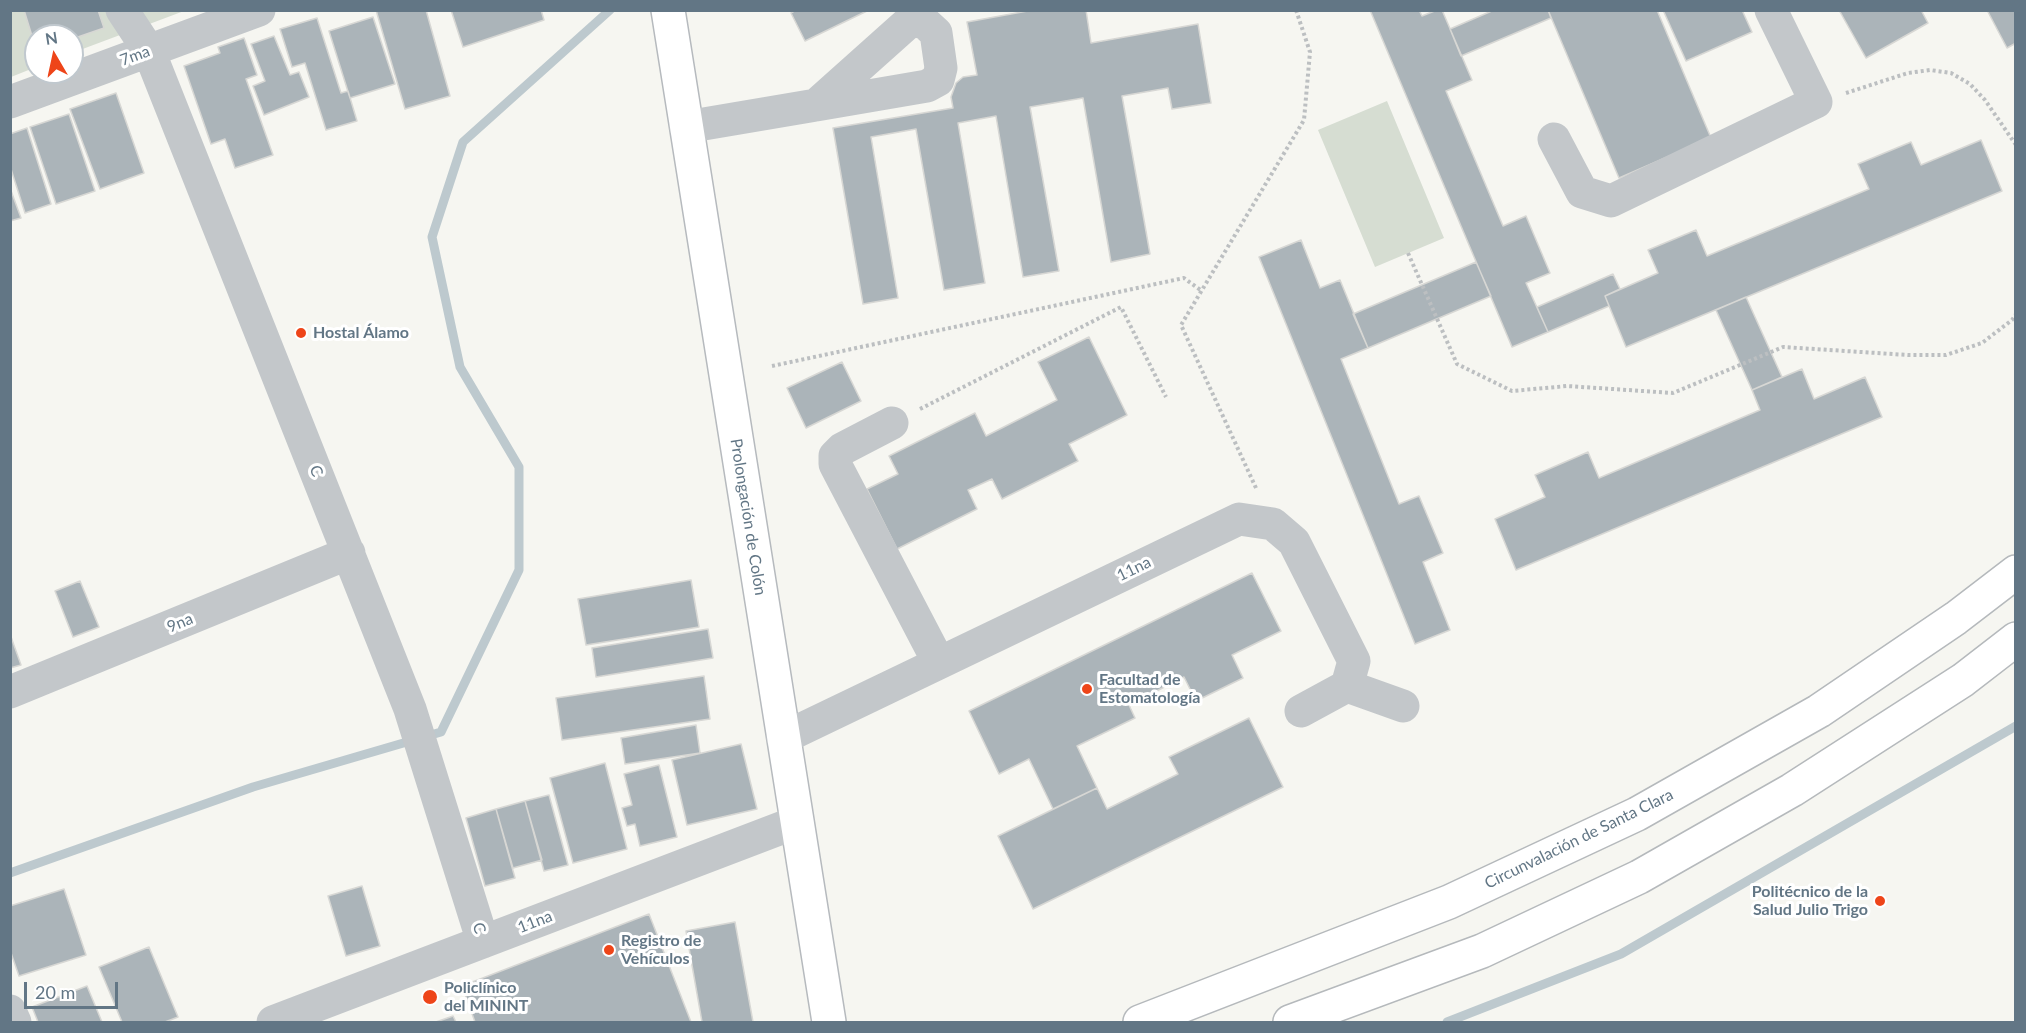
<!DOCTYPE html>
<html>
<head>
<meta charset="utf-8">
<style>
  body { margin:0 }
  #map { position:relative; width:2026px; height:1033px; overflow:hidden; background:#f6f6f1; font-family:Lato,sans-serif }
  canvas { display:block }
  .frame { position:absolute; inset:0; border:12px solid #627685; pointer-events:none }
  .north { position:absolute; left:24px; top:24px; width:60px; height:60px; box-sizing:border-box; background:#fff; border:2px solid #c0c8ce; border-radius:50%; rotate:351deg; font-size:16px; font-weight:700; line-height:24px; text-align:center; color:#627685 }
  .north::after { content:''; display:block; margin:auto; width:21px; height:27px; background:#ee4519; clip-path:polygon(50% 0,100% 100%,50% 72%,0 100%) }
  .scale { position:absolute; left:24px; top:982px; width:94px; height:27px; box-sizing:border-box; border:3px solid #627685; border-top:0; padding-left:8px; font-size:18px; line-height:21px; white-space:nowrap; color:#627685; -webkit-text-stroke:4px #fff; paint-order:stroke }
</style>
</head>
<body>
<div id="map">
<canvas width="2026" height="1033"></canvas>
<div class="frame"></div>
<div class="north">N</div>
<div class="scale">20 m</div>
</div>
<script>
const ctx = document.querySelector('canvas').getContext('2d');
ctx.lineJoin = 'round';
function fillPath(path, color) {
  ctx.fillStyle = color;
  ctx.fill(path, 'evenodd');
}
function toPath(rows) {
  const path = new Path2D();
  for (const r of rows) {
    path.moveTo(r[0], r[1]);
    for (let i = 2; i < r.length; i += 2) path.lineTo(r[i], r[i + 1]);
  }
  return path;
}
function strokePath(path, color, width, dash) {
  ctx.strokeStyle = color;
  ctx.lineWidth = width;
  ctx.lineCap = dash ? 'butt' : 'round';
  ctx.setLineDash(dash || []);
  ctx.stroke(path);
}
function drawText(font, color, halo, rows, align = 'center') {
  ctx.font = font + ' Lato,sans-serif';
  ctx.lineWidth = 6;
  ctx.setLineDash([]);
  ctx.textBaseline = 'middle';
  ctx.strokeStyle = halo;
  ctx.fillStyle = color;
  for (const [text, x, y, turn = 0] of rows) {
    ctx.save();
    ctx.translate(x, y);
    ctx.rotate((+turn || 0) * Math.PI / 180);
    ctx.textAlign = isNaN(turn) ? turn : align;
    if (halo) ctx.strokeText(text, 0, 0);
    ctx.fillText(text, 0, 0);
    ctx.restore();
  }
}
const green = toPath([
  [11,11,184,11,72,53,72,36,36,36,36,67,11,77],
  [1387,101,1444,238,1375,267,1318,130]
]);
const stream = toPath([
  [10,873,253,787,441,732,519,570,519,467,460,367,432,237,463,142,610,10],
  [1447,1022,1621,954,2016,726]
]);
const building = toPath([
  [24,10,98,10,104,28,72,39,72,36,36,36,36,49,24,10],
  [376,10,426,10,450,96,405,109,376,10],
  [451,10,541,10,544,20,463,47,451,10],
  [796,10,869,10,805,41,791,13,796,10],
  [1033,10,1086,10,1091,43,1198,24,1211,103,1172,109,1168,88,1122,96,1150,254,1111,262,1083,98,1030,107,1059,271,1023,277,996,116,958,123,985,283,944,290,916,129,871,137,898,298,863,304,833,128,953,108,951,97,956,83,963,77,977,75,967,22,1033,10],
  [1370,10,1419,10,1422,16,1437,10,1442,10,1472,80,1446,91,1503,226,1526,216,1550,273,1526,283,1548,332,1512,347,1370,10],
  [1494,10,1548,10,1551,18,1461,56,1450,29,1494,10],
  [1548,10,1657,10,1711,138,1619,178,1548,10],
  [1663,10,1742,10,1752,32,1686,61,1663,10],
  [1839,10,1921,10,1928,23,1866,58,1839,10],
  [1987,10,2016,10,2016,43,2007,48,1987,10],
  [373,17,395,84,350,98,329,31,373,17],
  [317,18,341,93,348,91,357,121,326,130,305,63,292,67,280,29,317,18],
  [274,36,290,75,299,72,309,97,264,115,253,86,265,81,251,44,274,36],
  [244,38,257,75,246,79,273,155,235,168,225,139,211,144,184,66,220,53,218,47,244,38],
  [116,93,144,173,100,189,70,109,116,93],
  [69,114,95,191,56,204,30,127,69,114],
  [27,128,51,204,25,213,10,166,10,134,27,128],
  [1981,140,2002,191,1626,347,1605,296,1658,273,1648,250,1696,230,1707,256,1869,189,1858,164,1911,142,1921,165,1981,140],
  [10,188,21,218,10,221,10,188],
  [1301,240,1320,288,1340,280,1368,348,1341,359,1399,504,1419,496,1443,553,1423,562,1450,630,1415,644,1259,257,1301,240],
  [1476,262,1491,296,1368,348,1353,314,1476,262],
  [1613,274,1620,289,1605,296,1609,306,1548,332,1537,307,1613,274],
  [1746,297,1782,377,1752,390,1716,310,1746,297],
  [1089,337,1127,415,1069,444,1078,461,1002,499,992,479,968,490,977,509,897,549,867,489,898,474,889,456,975,413,986,436,1057,400,1038,362,1089,337],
  [842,362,861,401,806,428,787,388,842,362],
  [1802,369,1814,399,1865,377,1882,417,1516,570,1495,519,1545,497,1535,475,1588,452,1599,478,1760,410,1752,390,1802,369],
  [1252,573,1281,631,1232,655,1243,678,1196,701,1184,677,1129,705,1135,718,1077,746,1097,788,1053,809,1029,759,999,774,969,711,1252,573],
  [691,580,699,627,586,645,578,599,691,580],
  [80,581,99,627,73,637,55,591,80,581],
  [708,629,713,658,596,677,592,648,708,629],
  [10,634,21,665,10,668,10,634],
  [704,676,710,719,562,740,556,698,704,676],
  [1249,718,1283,787,1033,909,998,836,1097,788,1107,809,1178,774,1169,757,1249,718],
  [696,725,700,753,625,764,621,738,696,725],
  [741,744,757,809,687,825,672,760,741,744],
  [605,763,627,849,573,863,550,778,605,763],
  [659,765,677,837,640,846,635,824,627,826,622,808,632,805,624,774,659,765],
  [549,795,568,865,544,871,525,801,549,795],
  [525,801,542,860,513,868,496,809,525,801],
  [496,809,515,878,485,886,466,818,496,809],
  [362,886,380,946,346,956,328,896,362,886],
  [64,889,86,955,19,976,10,950,10,906,64,889],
  [649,914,691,1022,475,1022,462,986,649,914],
  [735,922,753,1022,702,1022,686,931,735,922],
  [149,947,178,1017,165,1022,122,1022,99,967,149,947],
  [87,986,102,1022,38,1022,32,1007,87,986],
  [453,1016,456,1022,436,1022,453,1016]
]);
const path = toPath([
  [1846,93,1908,73,1930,70,1951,73,1970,84,1985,100,2016,145],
  [1408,253,1457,364,1512,391,1567,386,1673,393,1783,347,1908,355,1946,355,1982,343,2012,320,2016,314],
  [772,366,1184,278,1202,291],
  [920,409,1121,307,1166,397],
  [1256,488,1181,325,1304,120,1310,52,1296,10]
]);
const minor = toPath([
  [122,10,149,51,410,709,483,942],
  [10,102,259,10],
  [686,127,816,105,927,86,938,80,941,68,936,33,924,22,910,21,816,105],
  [1554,139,1582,192,1611,201,1816,102,1771,10],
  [892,423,842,449,835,456,835,464,939,663],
  [1347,686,1403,706],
  [10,692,349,553],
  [783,738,1239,519,1273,524,1294,542,1354,661,1347,686,1301,711],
  [10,1011,15,1022],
  [273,1022,797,822]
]);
const major = toPath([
  [668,10,829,1022]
]);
const highway = toPath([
  [1140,1022,1449,902,1637,814,1819,711,1956,618,2016,572],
  [1290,1022,1482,951,1639,877,1792,790,1963,680,2016,639]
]);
const markers = [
  [301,333,6,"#ee4519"],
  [1087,689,6,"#ee4519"],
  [1880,901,6,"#ee4519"],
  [609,950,6,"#ee4519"],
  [430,997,8,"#ee4519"]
];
const streetNames = [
  ["7ma",135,56,-20],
  ["C",316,471,68],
  ["Prolongación de Colón",748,517,81],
  ["11na",1134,569,-26],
  ["9na",180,623,-22],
  ["Circunvalación de Santa Clara",1579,839,-26],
  ["11na",535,922,-21],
  ["C",479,928,73]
];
const poiNames = [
  ["Hostal Álamo",313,333],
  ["Facultad de",1099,680],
  ["Estomatología",1099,698],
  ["Politécnico de la",1868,892,"right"],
  ["Salud Julio Trigo",1868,910,"right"],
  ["Registro de",621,941],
  ["Vehículos",621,959],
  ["Policlínico",444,988],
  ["del MININT",444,1006]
];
fillPath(green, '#d6ddd2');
strokePath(stream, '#bdc9ce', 9);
fillPath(building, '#abb4b9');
strokePath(building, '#d7d7d4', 1.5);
strokePath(major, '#b6babe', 36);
strokePath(highway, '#b5b9bc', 36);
strokePath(path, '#bcbfc1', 4, [3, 3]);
strokePath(minor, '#c3c7ca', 33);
strokePath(major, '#fff', 33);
strokePath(highway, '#fff', 33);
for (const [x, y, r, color] of markers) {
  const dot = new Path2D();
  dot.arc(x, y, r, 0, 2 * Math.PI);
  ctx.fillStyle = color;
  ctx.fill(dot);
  strokePath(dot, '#fff', 2);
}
drawText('16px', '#627685', '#fff', streetNames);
drawText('bold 16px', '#627685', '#fff', poiNames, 'left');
</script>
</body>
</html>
